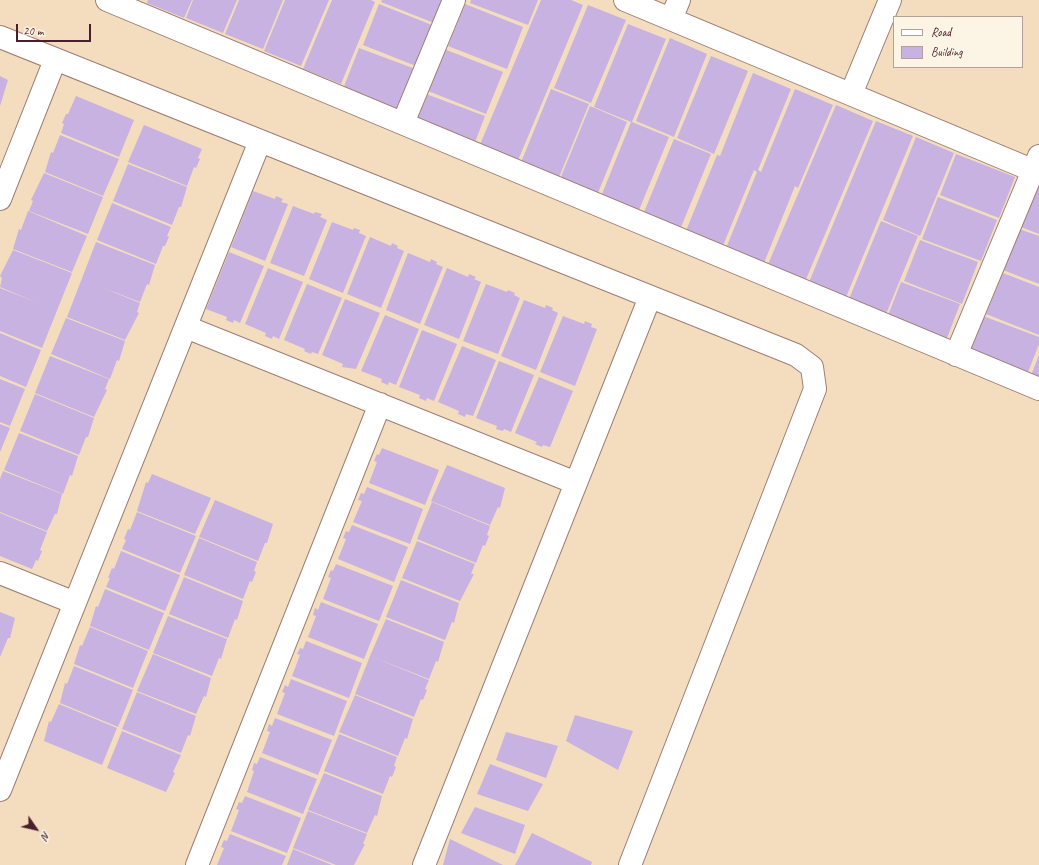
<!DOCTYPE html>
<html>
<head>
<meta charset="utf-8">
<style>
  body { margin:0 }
  #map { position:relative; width:1039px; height:865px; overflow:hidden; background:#f3ddbe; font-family:Caveat,sans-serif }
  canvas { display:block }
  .legend { position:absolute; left:893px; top:16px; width:130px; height:52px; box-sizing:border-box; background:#fcf5e5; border:1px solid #b59f9b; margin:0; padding:5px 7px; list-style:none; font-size:12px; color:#4a1f2b }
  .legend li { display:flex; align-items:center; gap:8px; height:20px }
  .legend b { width:20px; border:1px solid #b59f9b }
  .north { position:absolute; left:16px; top:809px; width:40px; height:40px; -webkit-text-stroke:3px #fcf5e5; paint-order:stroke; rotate:124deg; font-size:11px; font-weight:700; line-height:16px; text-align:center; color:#4a1f2b }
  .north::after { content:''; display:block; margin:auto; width:14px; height:18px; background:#4a1f2b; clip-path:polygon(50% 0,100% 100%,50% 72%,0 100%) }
  .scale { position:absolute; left:16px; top:24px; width:75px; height:18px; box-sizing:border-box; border:2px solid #4a1f2b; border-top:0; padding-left:5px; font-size:12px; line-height:14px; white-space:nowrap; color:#4a1f2b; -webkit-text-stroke:3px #fcf5e5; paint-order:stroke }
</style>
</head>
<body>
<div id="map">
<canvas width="1039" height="865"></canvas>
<ul class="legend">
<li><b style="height:5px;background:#fff"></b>Road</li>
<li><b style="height:11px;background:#c8b2e1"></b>Building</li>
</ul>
<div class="north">N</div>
<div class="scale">20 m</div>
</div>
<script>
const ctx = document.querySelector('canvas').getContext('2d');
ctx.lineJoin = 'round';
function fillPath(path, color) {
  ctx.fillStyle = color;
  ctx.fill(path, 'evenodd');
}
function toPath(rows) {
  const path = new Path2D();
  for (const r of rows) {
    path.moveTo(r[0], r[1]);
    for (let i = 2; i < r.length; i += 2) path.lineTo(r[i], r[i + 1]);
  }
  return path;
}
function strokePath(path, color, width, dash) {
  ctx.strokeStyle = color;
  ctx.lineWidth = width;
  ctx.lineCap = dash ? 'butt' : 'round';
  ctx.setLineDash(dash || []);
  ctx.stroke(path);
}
const building = toPath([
  [148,0,192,0,184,18,147,3],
  [193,0,237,0,223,33,186,18],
  [239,0,283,0,263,49,225,34],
  [285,0,329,0,301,66,264,51],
  [332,0,371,0,375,2,341,84,303,69],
  [382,0,449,0,439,25,381,2],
  [471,0,538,0,528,25,470,3],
  [541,0,571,0,583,5,514,170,476,154],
  [379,4,437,27,421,68,363,45],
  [465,4,523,27,507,69,448,46],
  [588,5,626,20,591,103,554,88],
  [628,24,666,39,632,122,669,137,635,220,598,204,631,122,594,107],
  [670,38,707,54,674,137,636,121],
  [359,48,418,70,401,112,343,89],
  [444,49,503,72,486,114,428,91],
  [711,56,748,71,714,154,677,138],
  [753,73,791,89,758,170,761,172,795,89,833,105,798,188,795,186,762,268,724,253,757,172,754,170,720,253,683,238,717,155,720,156],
  [0,76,8,80,0,106],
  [551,89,589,104,555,187,517,172],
  [426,94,485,116,469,158,410,135],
  [76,96,134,120,119,157,61,133,64,124,62,123,66,114,68,114],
  [836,105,873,121,804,284,766,269],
  [590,106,627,122,593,205,556,189],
  [876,121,913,136,844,302,807,287],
  [144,125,202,149,198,158,200,159,196,168,194,167,187,186,128,162],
  [60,135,119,159,103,196,45,172,51,152,53,153],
  [916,137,954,153,920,236,883,220],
  [674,139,711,154,677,237,640,222],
  [956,154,1015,177,999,218,940,195],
  [128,164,187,187,181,207,179,207,172,225,113,201],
  [44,173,103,197,88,234,29,211,33,201,31,200],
  [1037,185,1039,186,1039,234,1021,227],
  [253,191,275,199,276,196,283,199,281,202,288,204,265,261,231,247],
  [938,197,997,220,981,261,922,239],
  [112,203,171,227,167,236,169,237,165,246,163,246,156,264,97,240],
  [293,206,314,214,315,212,322,214,320,217,327,220,304,276,270,263],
  [28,211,87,236,72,272,13,249,19,229,21,230],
  [881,221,918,236,884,319,847,304],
  [332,222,353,230,354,228,360,230,359,233,366,236,343,293,309,279],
  [1019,229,1039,236,1039,284,1003,270],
  [370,237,391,246,392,243,398,246,397,248,404,251,381,308,347,294],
  [920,240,978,262,962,304,904,281],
  [96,242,155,265,149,285,147,284,140,302,101,287,140,303,137,312,139,313,125,340,67,317],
  [13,250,72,273,42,348,0,331,0,288,38,303,0,287,2,278,0,276],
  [229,252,264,266,240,323,234,320,233,323,226,320,227,317,206,309],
  [408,253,430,262,431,259,437,262,436,264,443,267,420,324,386,310],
  [268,268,303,282,279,339,273,336,272,339,265,336,266,333,245,324],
  [447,268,468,277,469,274,476,277,474,279,481,282,459,339,424,325],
  [1003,273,1039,287,1039,335,986,314],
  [901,282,960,304,944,346,885,323],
  [307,284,342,298,318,354,312,352,311,354,304,351,305,349,284,340],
  [486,284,507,292,508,290,515,293,514,295,520,298,498,354,463,341],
  [345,299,380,313,356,369,342,367,343,364,322,355],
  [524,300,545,308,546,305,553,308,552,310,558,313,536,370,501,356],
  [385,315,419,329,396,385,389,382,388,385,381,382,382,379,361,371],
  [563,316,584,324,585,321,592,324,591,327,597,329,575,386,540,372],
  [983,316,1039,337,1039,344,1025,380,967,357],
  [66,318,125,341,119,361,117,360,110,379,51,354],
  [422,330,457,344,434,401,427,398,426,401,419,398,420,395,399,387],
  [0,333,41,350,26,387,0,376],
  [462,346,496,360,473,416,466,414,465,417,458,414,459,411,438,402],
  [1039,355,1039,382,1030,378],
  [50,356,109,379,105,389,107,390,94,417,35,393],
  [499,361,534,375,511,432,504,429,503,431,496,429,497,426,476,418],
  [539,377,573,391,550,447,543,445,542,447,535,444,537,442,515,433],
  [0,379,25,389,10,426,0,422],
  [35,394,94,418,88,437,86,437,79,455,20,431],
  [0,424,10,428,0,452],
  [19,433,78,456,72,476,70,475,63,494,4,470],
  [382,448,439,470,425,505,369,483,377,462,374,461,377,454,379,455],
  [447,465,505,488,500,508,498,507,490,525,431,501],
  [3,471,62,494,57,514,55,514,47,531,0,512,0,479],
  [152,474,211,498,195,534,137,511,146,482,148,483],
  [367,487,423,509,410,544,353,522,362,501,358,500,361,493,364,494],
  [215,500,273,524,267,543,265,543,258,561,199,537],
  [432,502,490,526,487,535,489,536,485,546,483,545,476,563,417,539],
  [137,512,196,536,180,573,122,549,126,540,124,539,128,529,130,530],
  [0,513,47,532,40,550,42,551,38,561,36,560,32,569,0,556],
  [352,525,408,547,394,582,338,559,346,539,343,538,346,531,349,532],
  [199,538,257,562,254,571,256,572,252,582,250,581,243,599,184,575],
  [417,541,475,564,471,574,474,574,460,601,402,578],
  [121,551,180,575,165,611,106,587,110,578,108,578,112,568,114,569],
  [336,564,393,586,379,621,323,599,331,578,328,577,331,570,333,571],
  [184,577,243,601,237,620,235,619,228,638,169,614],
  [401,580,459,603,454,623,452,622,445,640,386,617],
  [105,589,164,613,149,650,90,626,96,606,98,607],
  [321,602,378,624,364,659,308,637,316,616,313,615,315,608,318,610],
  [0,612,15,618,10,638,8,638,0,657],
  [168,616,227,639,221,659,219,658,212,676,153,653],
  [386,619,444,642,438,662,436,661,429,679,370,656],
  [90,627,148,651,133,688,74,664,80,645,82,646],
  [306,641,362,663,349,698,292,676,300,655,297,654,300,648,303,649],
  [153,654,211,678,206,697,204,696,196,714,137,691],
  [370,656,429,680,425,689,427,690,423,700,421,699,414,717,355,694],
  [74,666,133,690,118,727,60,703,65,683,67,684],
  [291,679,347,701,334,736,277,714,285,693,282,692,285,685,288,687],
  [137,692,196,716,190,736,188,735,181,753,122,729],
  [355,695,413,719,407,739,405,738,398,756,339,732],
  [59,704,117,728,102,765,44,741,49,721,51,722],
  [575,715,633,731,618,770,566,741],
  [275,718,332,740,318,775,262,753,270,732,267,731,269,724,272,726],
  [122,731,181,755,173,772,175,773,166,792,107,768],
  [506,732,558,746,546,778,496,760],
  [339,734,397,757,394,766,396,767,392,777,390,776,383,794,324,771],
  [260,757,317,779,303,814,247,792,254,771,252,770,254,763,257,764],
  [490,764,543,784,528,811,477,794],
  [324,773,382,796,377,816,375,815,367,833,308,810],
  [245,796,301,818,287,853,231,831,239,810,236,809,239,802,242,803],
  [475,807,525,825,515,854,461,833],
  [308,811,367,834,363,844,365,844,354,865,336,865,293,848],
  [532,833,592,862,591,865,515,865],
  [230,834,286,856,282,865,217,865,224,848,221,847,224,840,227,841],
  [450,839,503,865,443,865],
  [293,849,332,865,287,865]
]);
const street = toPath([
  [107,0,1039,389],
  [625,0,1039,173],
  [671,19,679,0],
  [0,37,796,355,812,367,815,389,630,865],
  [851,94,890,0],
  [403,123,454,0],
  [0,199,55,60],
  [186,327,576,483],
  [956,355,1039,156],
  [0,573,75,603],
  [0,790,260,141],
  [197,865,380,404],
  [424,865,650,297]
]);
fillPath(building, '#c8b2e1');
strokePath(street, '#9e7e74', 24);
strokePath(street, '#fff', 22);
</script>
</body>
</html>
